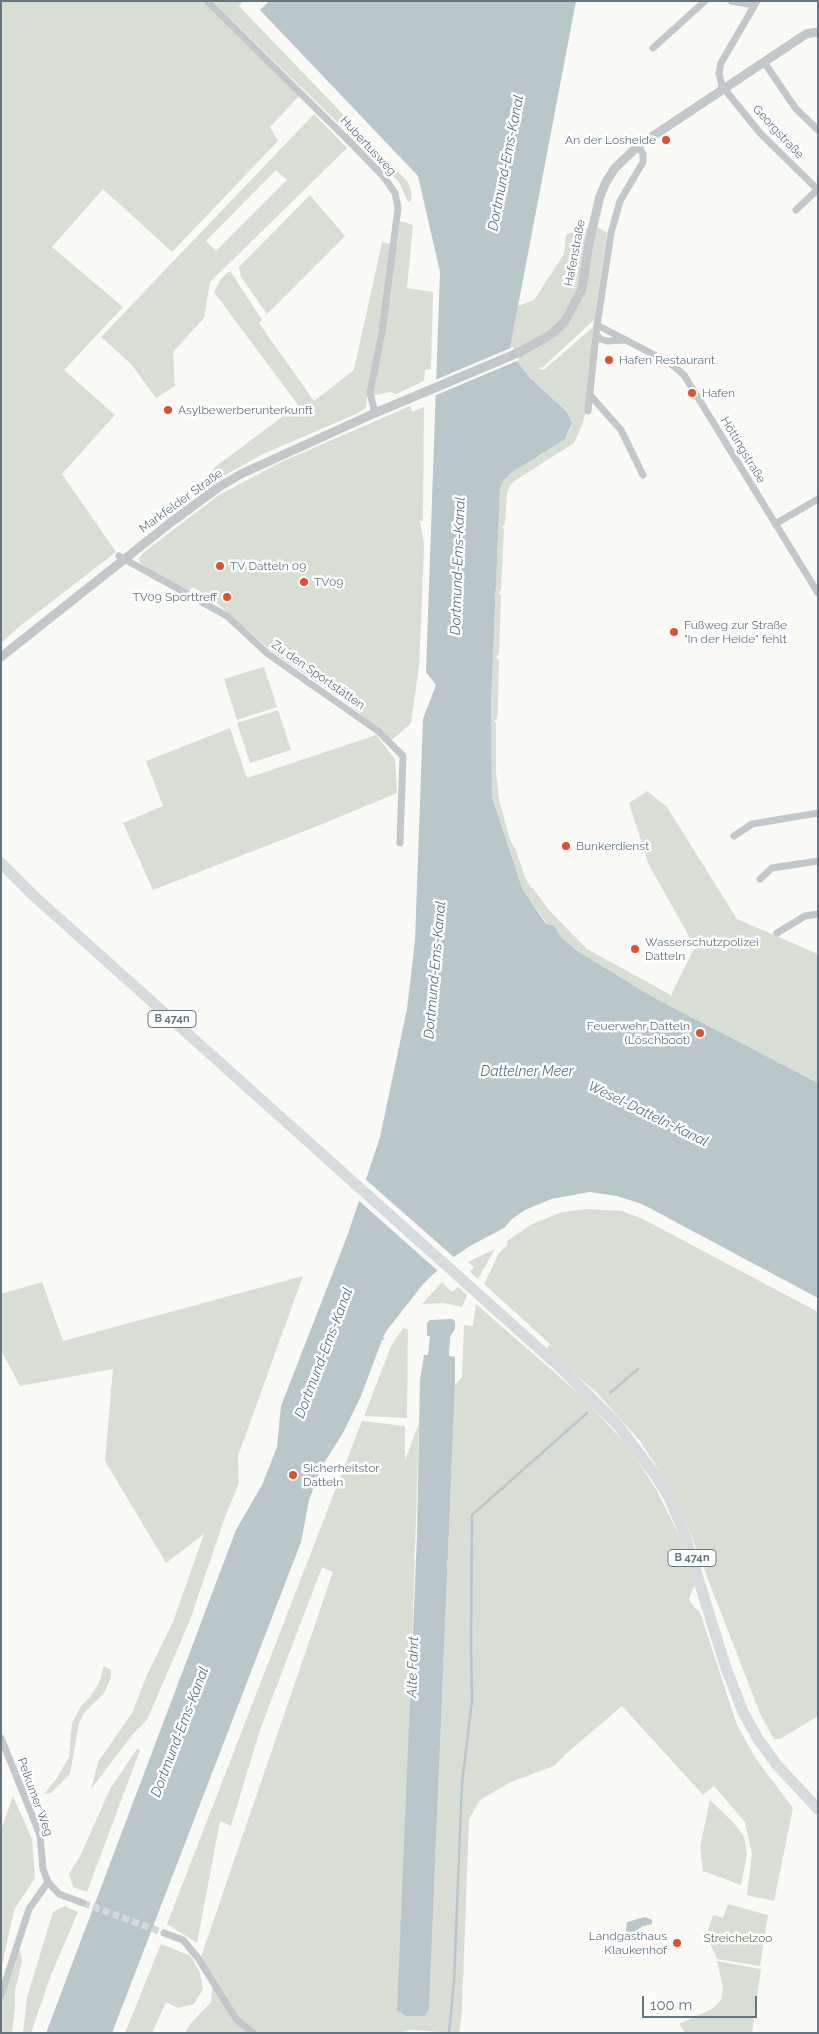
<!DOCTYPE html>
<html>
<head>
<meta charset="utf-8">
<style>
  body { margin:0 }
  #map { position:relative; width:819px; height:2034px; overflow:hidden; background:#f9f9f6; font-family:Raleway,sans-serif }
  canvas { display:block }
  .frame { position:absolute; inset:0; border:2px solid #647681; pointer-events:none }
  .scale { position:absolute; left:642px; top:1996px; width:115px; height:22px; box-sizing:border-box; border:2px solid #647681; border-top:0; padding-left:6px; font-size:15px; line-height:18px; white-space:nowrap; color:#647681; -webkit-text-stroke:4px #fff; paint-order:stroke }
</style>
</head>
<body>
<div id="map">
<canvas width="819" height="2034"></canvas>
<div class="frame"></div>
<div class="scale">100 m</div>
</div>
<script>
const ctx = document.querySelector('canvas').getContext('2d');
ctx.lineJoin = 'round';
function fillPath(path, color) {
  ctx.fillStyle = color;
  ctx.fill(path, 'evenodd');
}
function toPath(rows) {
  const path = new Path2D();
  for (const r of rows) {
    path.moveTo(r[0], r[1]);
    for (let i = 2; i < r.length; i += 2) path.lineTo(r[i], r[i + 1]);
  }
  return path;
}
function strokePath(path, color, width, dash) {
  ctx.strokeStyle = color;
  ctx.lineWidth = width;
  ctx.lineCap = dash ? 'butt' : 'round';
  ctx.setLineDash(dash || []);
  ctx.stroke(path);
}
function drawText(font, color, halo, rows, align = 'center') {
  ctx.font = font + ' Raleway,sans-serif';
  ctx.lineWidth = 5;
  ctx.setLineDash([]);
  ctx.textBaseline = 'middle';
  ctx.strokeStyle = halo;
  ctx.fillStyle = color;
  for (const [text, x, y, turn = 0] of rows) {
    ctx.save();
    ctx.translate(x, y);
    ctx.rotate((+turn || 0) * Math.PI / 180);
    ctx.textAlign = isNaN(turn) ? turn : align;
    if (halo) ctx.strokeText(text, 0, 0);
    ctx.fillText(text, 0, 0);
    ctx.restore();
  }
}
const green = toPath([
  [1,1,206,1,205,4,299,96,270,127,278,141,172,252,103,189,52,247,123,307,64,370,115,415,62,474,116,552,20,626,1,643],
  [212,1,243,1,239,6,408,182,412,194,411,201,408,202,399,182],
  [314,114,347,148,210,282,204,318,173,352,175,386,156,398,131,364,101,337],
  [276,170,287,180,216,251,206,241],
  [310,195,345,236,267,314,241,277,239,267],
  [400,221,413,225,407,288,433,292,431,369,425,370,424,381,396,394,390,392,367,397,366,408,356,414,263,454,211,483,209,476,215,467,298,405,214,292,221,279,228,272,231,272,262,320,259,323,314,401,354,370,382,242,397,245],
  [599,228,607,233,594,320,543,367,538,368,542,370,545,369,593,327,588,405,582,425,574,443,516,480,510,485,507,493,505,524,502,526,504,530,501,590,499,593,501,595,499,654,496,657,499,660,498,703,497,719,494,721,496,723,496,772,499,799,510,840,516,850,524,875,531,888,533,888,548,909,587,949,671,995,695,947,649,865,629,803,647,791,667,807,737,919,818,954,818,1083,651,996,576,950,561,937,554,925,547,924,522,888,492,797,491,704,500,489,503,481,511,473,565,438,570,429,566,411,530,378,512,355,510,348,518,306,534,300,564,254,566,235,581,229],
  [410,406,412,412,424,407,423,521,420,521,424,544,423,577,419,667,411,723,392,740,345,701,275,654,212,599,193,587,189,591,146,568,140,562,139,558,144,552,219,495,279,463],
  [264,667,277,707,237,720,224,679],
  [278,710,291,750,250,763,237,723],
  [230,728,247,778,376,735,395,759,397,793,320,825,153,890,123,823,163,806,146,761],
  [587,1209,622,1211,643,1219,818,1312,818,1716,780,1739,774,1739,761,1716,687,1525,668,1485,640,1441,597,1393,546,1349,550,1344,484,1284,499,1253,508,1244,507,1241,532,1224,547,1218,563,1212],
  [495,1249,478,1279,470,1272,474,1267,468,1262],
  [303,1276,238,1456,239,1483,225,1517,190,1620,147,1720,133,1734,91,1789,98,1762,132,1713,147,1675,173,1622,204,1534,166,1563,105,1461,113,1369,20,1386,1,1350,1,1294,42,1282,63,1341],
  [442,1282,452,1292,458,1287,467,1295,462,1307,444,1303,422,1304],
  [476,1304,586,1400,631,1450,657,1491,678,1533,695,1584,689,1599,694,1607,700,1612,737,1725,756,1759,793,1808,774,1901,747,1895,752,1854,745,1822,714,1786,703,1795,622,1706,567,1753,554,1766,511,1782,480,1800,469,1819,462,2011,459,2033,410,2030,397,2033,185,2033,190,2024,211,2002,213,1979,201,1957,333,1572,322,1567,260,1730,231,1826,220,1821,197,1943,167,1924,362,1421,405,1426,405,1460,419,1423,406,1839,397,2010,429,2010,455,1385,462,1377,464,1325,473,1326],
  [403,1328,408,1329,407,1418,364,1416,391,1346],
  [104,1666,111,1670,111,1678,104,1693,85,1712,79,1723,70,1774,51,1793,44,1794,57,1778,69,1757,72,1723,81,1706,90,1697,99,1683],
  [137,1749,140,1750,87,1892,73,1887,69,1874,81,1854,110,1789],
  [13,1796,32,1839,35,1878,14,1910,1,1970,1,1830],
  [710,1800,734,1823,744,1837,747,1855,741,1885,703,1871,700,1847],
  [728,1904,768,1915,760,1966,717,1959,709,1941,708,1930,713,1915,723,1918],
  [65,1906,78,1912,51,1975,31,2033,23,2033,27,1997,53,1912],
  [161,1944,191,1956,200,1973,203,1989,194,2004,178,2008,166,2002,152,2033,125,2033],
  [18,1949,20,1950,22,1961,15,1991,15,2008,12,2033,1,2033,1,2002],
  [717,1961,761,1969,752,2033,685,2033,679,2024,712,2009,721,2000,723,1988]
]);
const water = toPath([
  [269,1,576,1,510,348,512,355,530,378,566,411,572,423,565,439,511,473,503,481,500,489,491,704,492,797,522,888,546,924,554,925,561,937,576,950,651,996,818,1083,818,1298,642,1204,617,1196,590,1192,551,1199,525,1210,512,1219,504,1228,470,1246,445,1263,424,1283,387,1330,383,1337,385,1339,382,1340,361,1396,343,1433,322,1466,309,1500,301,1542,112,2033,46,2033,236,1530,262,1485,277,1447,281,1406,348,1234,380,1137,407,1009,415,941,423,719,436,685,426,672,440,272,418,176,260,10],
  [452,1319,455,1321,455,1329,450,1337,449,1356,455,1357,455,1385,429,2010,424,2016,406,2016,397,2010,417,1536,420,1380,424,1355,428,1355,430,1336,427,1336,427,1323,430,1320],
  [645,1917,652,1920,652,1924,643,1926,629,1936,626,1930,627,1922]
]);
const pier = toPath([
  [513,347,519,360,434,396,435,380],
  [364,1178,456,1259,439,1272,357,1199]
]);
const stream = toPath([
  [610,1393,638,1369],
  [449,2033,454,1982,462,1783,472,1701,471,1645,472,1515,587,1413]
]);
const minorTunnel = toPath([
  [83,1903,164,1933]
]);
const minor = toPath([
  [207,1,353,145,383,176,395,193,398,208,382,332,370,393,375,413],
  [731,1,754,5],
  [757,1,721,63,719,73,722,86,760,133,817,189],
  [653,48,705,1],
  [764,62,796,109,818,130],
  [796,210,818,189],
  [597,325,670,363,684,375,818,593],
  [596,334,600,339,607,341,625,340],
  [590,395,621,430,643,475],
  [588,411,597,325,611,233,620,201,643,162,643,154,638,146],
  [775,524,818,499],
  [119,556,227,616,268,654,378,731,403,756,400,843],
  [734,836,752,824,818,813],
  [760,879,772,868,818,861],
  [777,933,805,916,818,914],
  [1,1738,40,1835,43,1869,48,1882,59,1894,83,1903],
  [164,1933,183,1940,198,1958,236,2019,253,2033],
  [1,1995,29,1909,48,1882]
]);
const tertiary = toPath([
  [1,657,170,523,219,487,241,474,375,413,520,352,553,333,565,321,582,289,589,243,600,196,606,182,615,168,638,146,806,34,818,32]
]);
const primary = toPath([
  [1,863,34,896,563,1370,617,1424,656,1476,669,1497,683,1530,726,1668,743,1712,758,1739,777,1765,818,1809]
]);
const markers = [
  [666,140,5,"#e24f2d"],
  [609,360,5,"#e24f2d"],
  [692,393,5,"#e24f2d"],
  [168,410,5,"#e24f2d"],
  [220,566,5,"#e24f2d"],
  [304,582,5,"#e24f2d"],
  [227,597,5,"#e24f2d"],
  [674,632,5,"#e24f2d"],
  [566,846,5,"#e24f2d"],
  [635,949,5,"#e24f2d"],
  [700,1033,5,"#e24f2d"],
  [293,1475,5,"#e24f2d"],
  [677,1943,5,"#e24f2d"]
];
const shields = [
  [172,1019,48],
  [692,1558,48]
];
const shieldNames = [
  ["B 474n",172,1019],
  ["B 474n",692,1558]
];
const streetNames = [
  ["Georgstraße",778,132,47],
  ["Hubertusweg",368,146,47],
  ["Hafenstraße",575,253,-79],
  ["Höttingstraße",743,450,59],
  ["Markfelder Straße",181,501,-36],
  ["Zu den Sportstätten",318,675,35],
  ["Pelkumer Weg",35,1797,70]
];
const poiNames = [
  ["An der Losheide",656,140,"right"],
  ["Hafen Restaurant",619,360],
  ["Hafen",702,393],
  ["Asylbewerberunterkunft",178,410],
  ["TV Datteln 09",230,566],
  ["TV09",314,582],
  ["TV09 Sporttreff",217,597,"right"],
  ["Fußweg zur Straße",684,625],
  ["\"In der Heide\" fehlt",684,639],
  ["Bunkerdienst",576,846],
  ["Wasserschutzpolizei",645,942],
  ["Datteln",645,956],
  ["Feuerwehr Datteln",690,1026,"right"],
  ["(Löschboot)",690,1040,"right"],
  ["Sicherheitstor",303,1468],
  ["Datteln",303,1482],
  ["Landgasthaus",667,1936,"right"],
  ["Klaukenhof",667,1950,"right"]
];
const parkNames = [
  ["Streichelzoo",738,1938]
];
const waterNames = [
  ["Dortmund-Ems-Kanal",506,163,-79],
  ["Dortmund-Ems-Kanal",458,566,-88],
  ["Dortmund-Ems-Kanal",435,970,-85],
  ["Dattelner Meer",527,1072],
  ["Wesel-Datteln-Kanal",648,1114,26],
  ["Dortmund-Ems-Kanal",324,1353,-69],
  ["Alte Fahrt",413,1667,-88],
  ["Dortmund-Ems-Kanal",180,1732,-69]
];
fillPath(green, '#d9ded5');
fillPath(water, '#b9c6ca');
fillPath(pier, '#f9f9f6');
strokePath(stream, '#b9c6ca', 2.5);
strokePath(minorTunnel, '#d4d8d9', 7, [7, 3.5]);
strokePath(minor, '#c2c7ca', 7);
strokePath(tertiary, '#c2c7ca', 9);
strokePath(primary, '#d6dbde', 11);
for (const [x, y, r, color] of markers) {
  const dot = new Path2D();
  dot.arc(x, y, r, 0, 2 * Math.PI);
  ctx.fillStyle = color;
  ctx.fill(dot);
  strokePath(dot, '#fff', 2);
}
for (const [x, y, w] of shields) {
  const box = new Path2D();
  box.roundRect(x - w / 2, y - 8.5, w, 17, 4);
  ctx.fillStyle = '#fff';
  ctx.fill(box);
  strokePath(box, '#647681', 1);
}
drawText('bold 11px', '#647681', null, shieldNames);
drawText('12px', '#647681', '#fff', streetNames);
drawText('12px', '#647681', '#fff', poiNames, 'left');
drawText('12px', '#687963', '#fff', parkNames);
drawText('italic 14px', '#5f757b', '#fff', waterNames);
</script>
</body>
</html>
